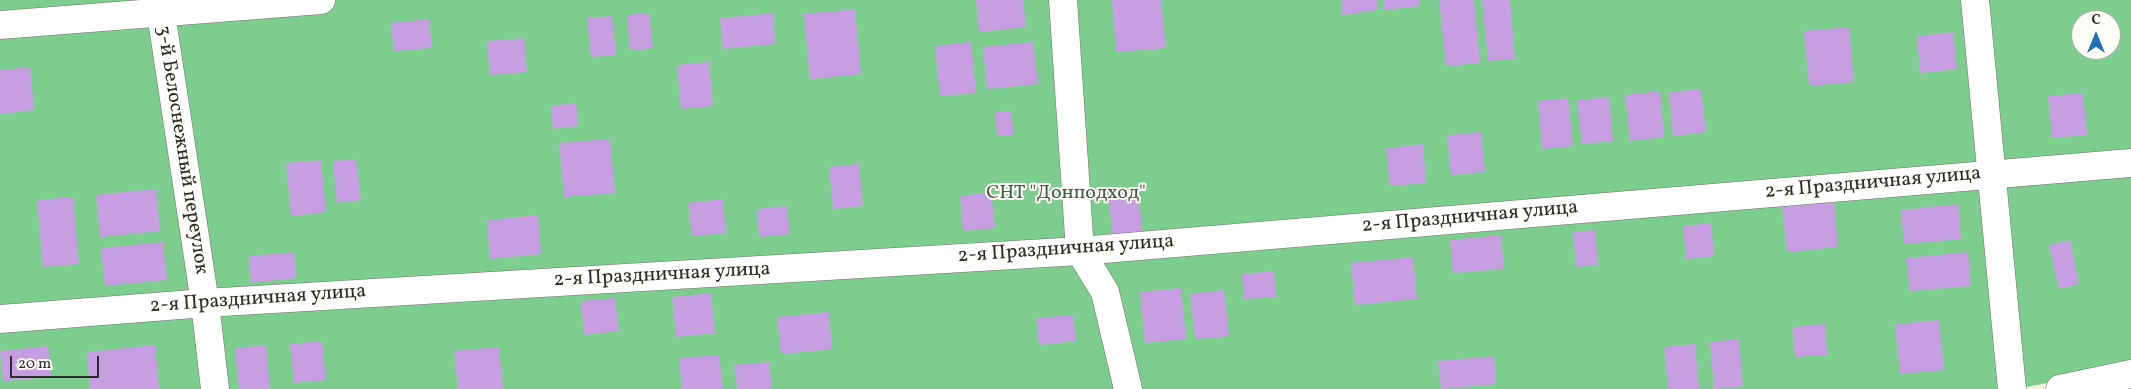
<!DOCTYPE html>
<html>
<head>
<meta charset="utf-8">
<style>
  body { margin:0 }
  #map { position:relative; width:2131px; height:389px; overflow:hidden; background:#f9eddd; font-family:Vollkorn,serif }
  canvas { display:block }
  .north { position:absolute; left:2071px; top:10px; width:50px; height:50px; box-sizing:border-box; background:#fdfcf7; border:1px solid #a9a8a5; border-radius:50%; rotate:0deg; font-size:14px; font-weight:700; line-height:20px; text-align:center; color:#2b2b2b }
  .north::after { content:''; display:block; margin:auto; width:18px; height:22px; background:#1f6fb2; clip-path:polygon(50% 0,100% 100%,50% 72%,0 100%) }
  .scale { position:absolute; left:10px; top:356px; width:89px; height:22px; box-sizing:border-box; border:2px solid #2b2b2b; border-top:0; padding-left:6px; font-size:15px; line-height:18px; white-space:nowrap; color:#2b2b2b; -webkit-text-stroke:4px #fdfcf7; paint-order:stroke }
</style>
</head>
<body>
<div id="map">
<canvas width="2131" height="389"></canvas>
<div class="north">С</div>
<div class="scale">20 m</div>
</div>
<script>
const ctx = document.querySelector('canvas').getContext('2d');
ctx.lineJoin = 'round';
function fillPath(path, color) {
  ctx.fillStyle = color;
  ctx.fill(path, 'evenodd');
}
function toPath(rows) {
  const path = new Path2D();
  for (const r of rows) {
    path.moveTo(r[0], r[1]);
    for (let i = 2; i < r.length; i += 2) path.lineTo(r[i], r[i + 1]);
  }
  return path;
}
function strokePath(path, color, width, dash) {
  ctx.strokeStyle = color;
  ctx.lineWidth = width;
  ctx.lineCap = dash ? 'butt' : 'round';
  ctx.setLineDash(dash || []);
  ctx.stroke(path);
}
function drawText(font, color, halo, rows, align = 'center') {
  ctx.font = font + ' Vollkorn,serif';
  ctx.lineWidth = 4;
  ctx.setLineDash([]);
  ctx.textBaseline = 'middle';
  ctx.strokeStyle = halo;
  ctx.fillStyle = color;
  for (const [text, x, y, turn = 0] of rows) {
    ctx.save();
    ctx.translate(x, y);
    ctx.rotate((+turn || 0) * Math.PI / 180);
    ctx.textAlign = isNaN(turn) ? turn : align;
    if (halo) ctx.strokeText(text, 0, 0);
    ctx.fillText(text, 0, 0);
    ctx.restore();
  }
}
const green = toPath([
  [0,0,2131,0,2131,367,2016,389,0,389],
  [2081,20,2111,20,2111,50,2081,50]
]);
const building = toPath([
  [976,0,1023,0,1026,27,979,32],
  [1112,0,1161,0,1166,48,1116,52],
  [1341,0,1377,0,1378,10,1342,15],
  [1383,0,1419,0,1420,6,1384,10],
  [1439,0,1474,0,1480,63,1446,66],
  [1482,0,1510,0,1515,59,1488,61],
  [855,9,861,74,810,79,804,14],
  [649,13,653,48,630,50,627,15],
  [773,13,775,44,723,49,720,18],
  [612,16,616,55,591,57,587,18],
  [429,19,432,48,394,51,391,23],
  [1849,27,1854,82,1809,86,1804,31],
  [1953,32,1957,69,1920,73,1917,36],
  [524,38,527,72,490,75,487,41],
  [971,42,976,93,940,96,935,46],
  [1033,42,1038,84,987,89,983,47],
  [709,62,713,106,681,109,677,65],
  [30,67,34,110,0,114,0,70],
  [1701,89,1706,132,1673,136,1669,92],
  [1660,91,1664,137,1630,141,1625,95],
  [2083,93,2087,135,2052,138,2048,96],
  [1609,97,1613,141,1582,144,1577,100],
  [1568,98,1573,146,1542,149,1538,101],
  [576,103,578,126,553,129,551,106],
  [1011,111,1014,135,997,136,995,112],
  [1481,132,1485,172,1451,175,1447,135],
  [610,139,615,193,564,197,559,143],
  [1423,144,1426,183,1390,186,1386,148],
  [356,159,361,200,337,203,333,161],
  [321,160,326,212,291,216,286,163],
  [859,164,863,206,833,209,829,167],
  [156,189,160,231,100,237,96,195],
  [1138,190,1143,236,1113,239,1108,193],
  [991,192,995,228,963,231,960,196],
  [73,197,79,264,43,267,37,200],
  [723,199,726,233,692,236,688,203],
  [1834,202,1838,247,1787,252,1782,207],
  [1958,204,1961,239,1904,244,1901,210],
  [787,206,790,234,759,237,757,209],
  [538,215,541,254,490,259,487,220],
  [1711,223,1714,256,1686,259,1683,226],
  [1595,230,1598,265,1576,267,1573,232],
  [1501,235,1504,269,1453,273,1450,240],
  [2070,240,2079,284,2059,289,2049,245],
  [163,242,167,280,105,286,101,248],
  [294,252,296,278,251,283,249,256],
  [1968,252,1971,286,1910,291,1906,258],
  [1413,257,1417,299,1355,305,1351,263],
  [1274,271,1276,297,1244,299,1242,274],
  [1181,288,1186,339,1145,343,1140,292],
  [1224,290,1229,336,1195,339,1190,294],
  [711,293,715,333,676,337,672,297],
  [615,298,619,331,584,335,581,301],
  [829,312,832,349,781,354,777,317],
  [1073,315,1076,341,1039,345,1036,318],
  [1939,320,1944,370,1900,374,1895,324],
  [1825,324,1827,355,1795,357,1792,327],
  [1739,339,1743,386,1714,389,1710,342],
  [322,341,326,380,294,383,290,344],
  [1695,344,1699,389,1668,389,1664,347],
  [155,345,159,389,90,389,87,352],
  [266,345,270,389,239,389,235,348],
  [48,346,51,377,3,381,0,351],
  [499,347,503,389,458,389,454,351],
  [719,355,723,389,682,389,679,358],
  [1494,356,1496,384,1441,389,1438,361],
  [769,362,772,389,737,389,734,365]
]);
const street = toPath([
  [159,0,205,303,215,389],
  [1063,0,1080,251,1105,292,1128,389],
  [1975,0,2012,389],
  [0,25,321,0],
  [0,319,205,303,1080,251,2131,163],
  [2060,389,2131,374]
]);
const streetNames = [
  ["3-й Белоснежный переулок",181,150,81],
  ["2-я Праздничная улица",1873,184,-5],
  ["2-я Праздничная улица",1470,218,-5],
  ["2-я Праздничная улица",1066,250,-4],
  ["2-я Праздничная улица",662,276,-3],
  ["2-я Праздничная улица",258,300,-4]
];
const parkNames = [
  ["СНТ \"Донподход\"",1066,194]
];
fillPath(green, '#7ccd8e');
fillPath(building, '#c89ee2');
strokePath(street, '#736f69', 29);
strokePath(street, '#fff', 28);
drawText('20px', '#2b2b2b', '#fdfcf7', streetNames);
drawText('20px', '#435c49', '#fdfcf7', parkNames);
</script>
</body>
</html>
